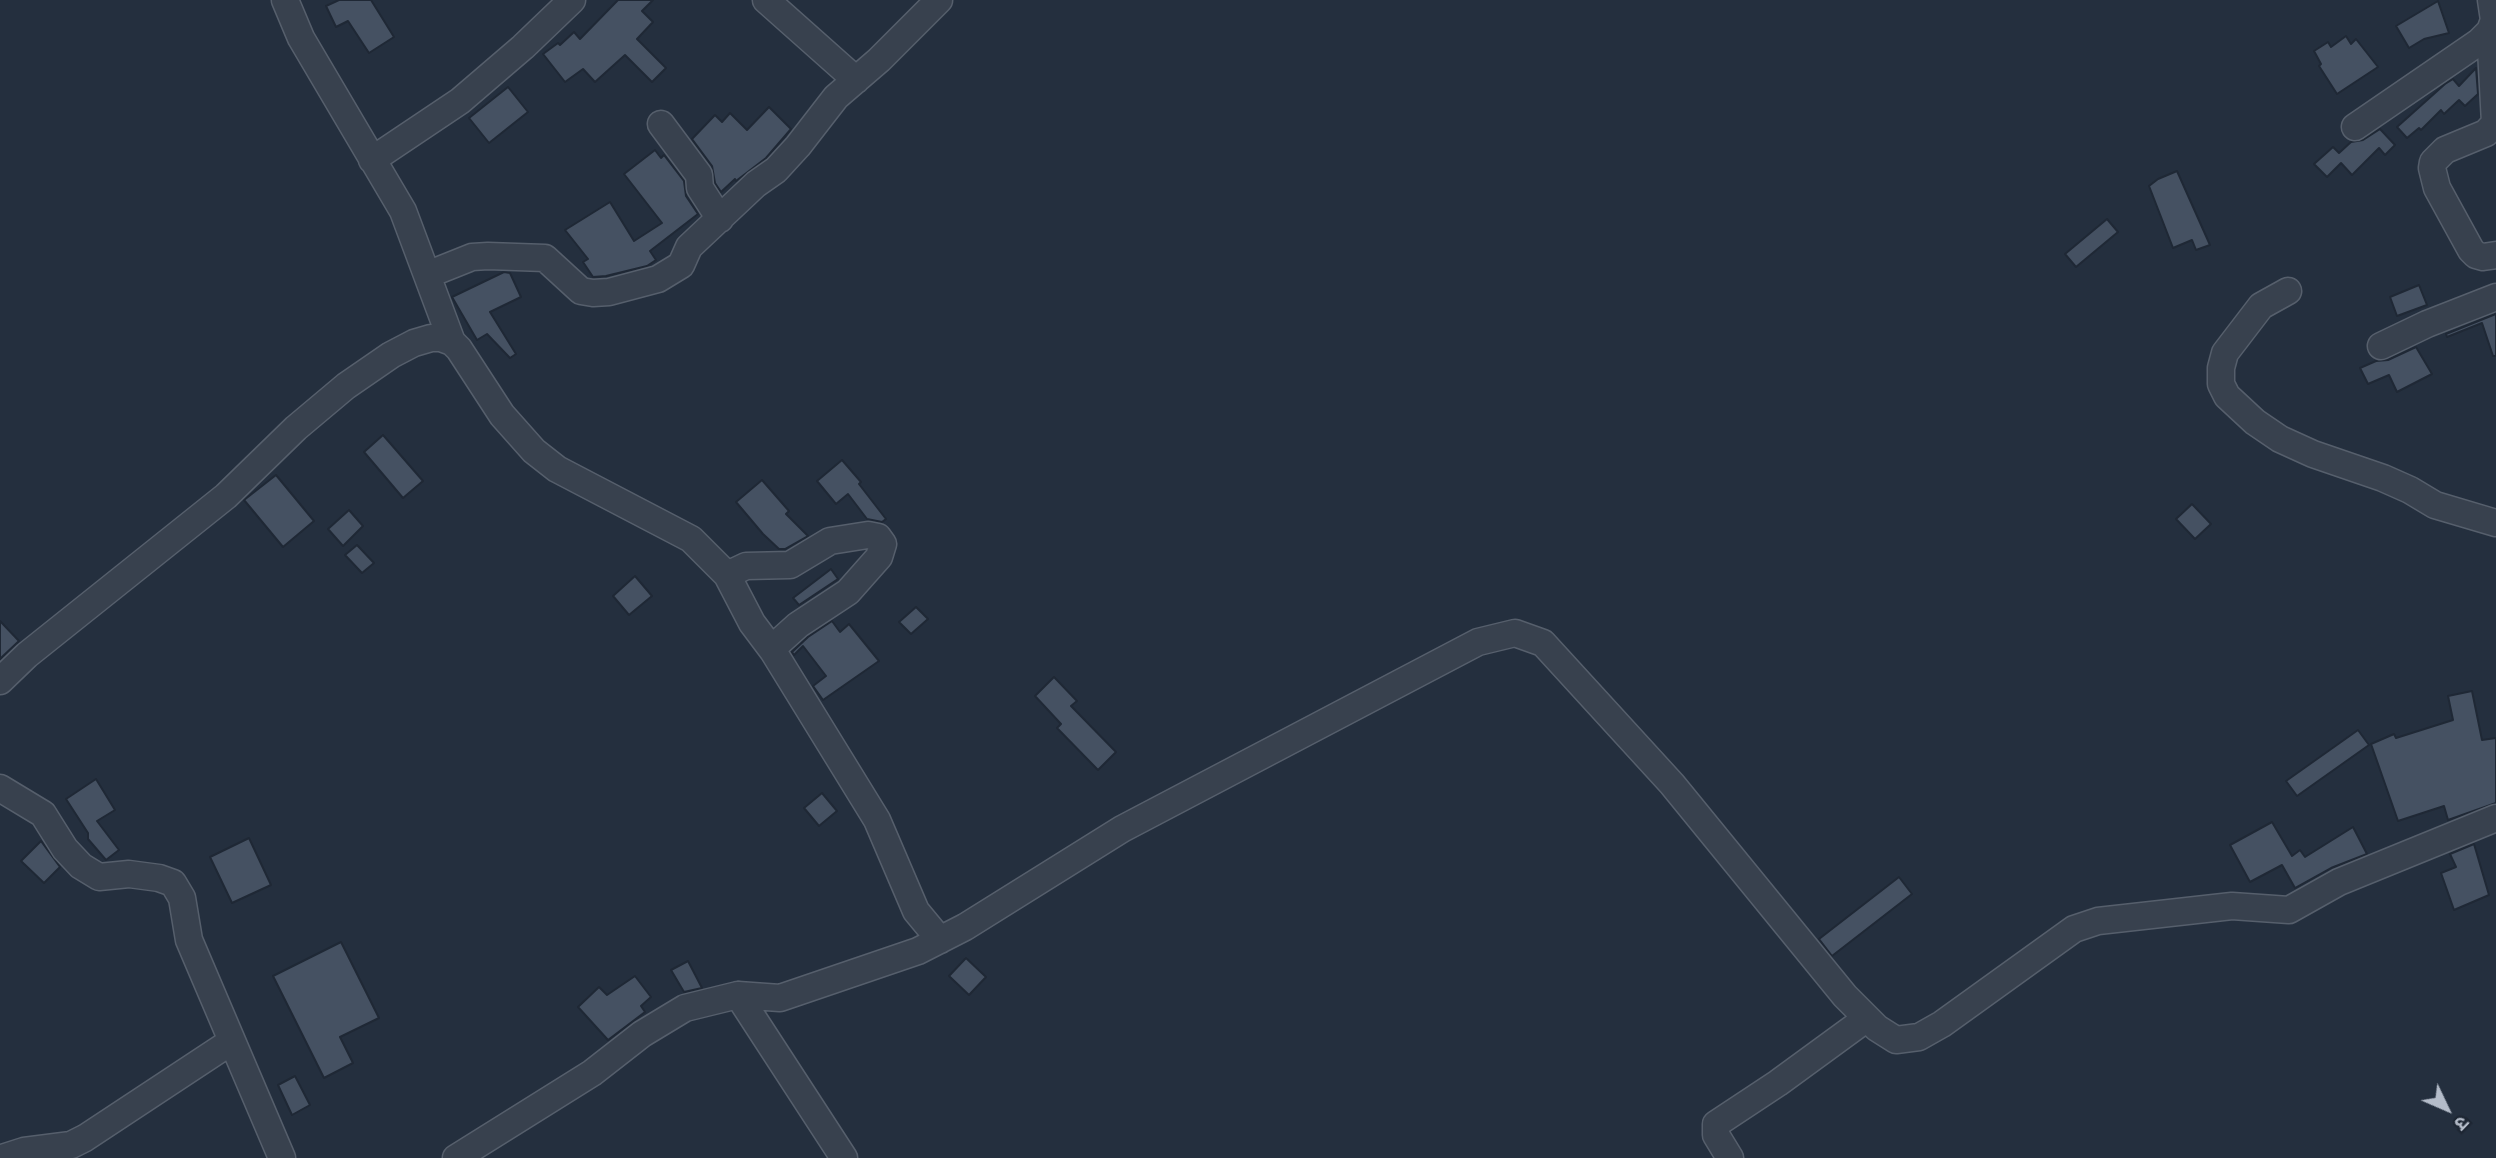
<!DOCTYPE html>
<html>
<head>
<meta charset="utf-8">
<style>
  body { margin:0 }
  #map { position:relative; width:2496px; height:1158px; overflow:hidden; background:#242f3e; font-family:"Noto Sans","Noto Sans Devanagari",sans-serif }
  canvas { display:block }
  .north { position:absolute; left:2412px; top:1074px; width:70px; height:70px; -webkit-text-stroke:5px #1d2633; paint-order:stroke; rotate:134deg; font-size:19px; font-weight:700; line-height:28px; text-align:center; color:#b4bcc9 }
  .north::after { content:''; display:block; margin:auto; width:24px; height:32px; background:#b4bcc9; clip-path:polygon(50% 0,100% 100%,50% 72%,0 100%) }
</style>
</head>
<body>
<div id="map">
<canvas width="2496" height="1158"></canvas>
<div class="north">उ</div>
</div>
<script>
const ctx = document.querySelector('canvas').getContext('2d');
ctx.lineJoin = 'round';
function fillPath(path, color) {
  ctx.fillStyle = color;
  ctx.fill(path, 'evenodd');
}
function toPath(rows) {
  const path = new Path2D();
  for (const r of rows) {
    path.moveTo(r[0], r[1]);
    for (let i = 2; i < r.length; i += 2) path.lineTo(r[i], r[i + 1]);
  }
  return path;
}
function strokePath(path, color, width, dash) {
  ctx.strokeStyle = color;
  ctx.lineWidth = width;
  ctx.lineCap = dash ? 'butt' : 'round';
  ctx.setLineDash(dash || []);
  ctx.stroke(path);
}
const building = toPath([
  [339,0,371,0,394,37,369,53,348,21,336,27,326,6,339,0],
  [618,0,653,0,642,11,653,22,637,39,666,68,652,82,625,55,595,82,583,69,565,82,543,54,558,43,560,45,574,32,580,39,618,0],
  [2438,1,2449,33,2424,39,2409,48,2396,26,2438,1],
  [2346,36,2351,44,2356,39,2378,67,2337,94,2319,66,2321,64,2314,51,2328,42,2331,47,2346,36],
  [2476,68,2478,94,2465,106,2459,100,2444,114,2441,110,2421,130,2419,128,2407,138,2397,127,2445,84,2453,79,2459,86,2476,68],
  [508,87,528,112,489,143,469,118,508,87],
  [769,107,791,129,766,158,736,181,735,179,721,192,715,183,712,166,692,139,715,115,722,122,730,113,747,130,769,107],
  [2380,129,2395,145,2385,155,2379,148,2352,175,2341,163,2327,177,2314,164,2333,147,2339,153,2351,142,2363,140,2380,129],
  [655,150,661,158,664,155,684,181,686,196,698,214,650,251,656,260,647,266,606,276,593,277,583,262,588,259,565,230,610,202,634,241,662,223,624,174,655,150],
  [2177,171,2210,245,2196,250,2192,240,2173,248,2149,186,2158,179,2177,171],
  [2107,219,2118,232,2076,267,2065,254,2107,219],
  [504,272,510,273,521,297,490,312,516,354,510,358,487,334,477,340,452,297,504,272],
  [2419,285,2427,305,2397,316,2390,297,2419,285],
  [2496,314,2496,356,2493,356,2482,323,2447,337,2446,334,2496,314],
  [2416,347,2432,374,2397,392,2389,375,2368,384,2360,368,2376,361,2388,360,2416,347],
  [383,435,423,481,403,498,364,452,383,435],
  [842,460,861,482,859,484,886,519,882,522,867,519,848,494,836,504,817,481,842,460],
  [276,475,314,521,283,547,244,500,276,475],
  [762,480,789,511,786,514,808,536,785,549,779,549,763,534,736,502,762,480],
  [2192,504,2211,524,2195,539,2176,519,2192,504],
  [349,510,363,526,343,546,328,529,349,510],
  [357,545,374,563,362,573,345,555,357,545],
  [831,569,838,579,799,605,793,598,831,569],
  [635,576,652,596,629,615,613,596,635,576],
  [916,607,928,619,911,634,899,622,916,607],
  [0,621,19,641,0,659,0,621],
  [832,621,840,632,849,624,879,661,823,700,813,686,826,676,803,646,794,655,792,652,808,637,832,621],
  [1054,677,1077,701,1071,706,1116,752,1098,770,1057,728,1061,724,1035,696,1054,677],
  [2472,691,2482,740,2496,738,2496,803,2448,820,2444,806,2398,821,2371,744,2394,734,2396,738,2453,720,2448,696,2472,691],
  [2358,730,2369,745,2297,796,2286,781,2358,730],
  [96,779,115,810,97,821,119,850,106,860,88,839,88,833,66,799,96,779],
  [822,793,837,811,819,826,804,808,822,793],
  [2272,822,2292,856,2300,850,2305,857,2353,827,2367,854,2331,868,2295,888,2282,865,2250,882,2230,845,2272,822],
  [249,838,271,885,232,903,210,857,249,838],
  [41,841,60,867,44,883,21,861,41,841],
  [2474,844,2489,895,2454,910,2441,873,2456,867,2450,854,2474,844],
  [1899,877,1912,894,1832,956,1819,939,1899,877],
  [341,942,379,1018,340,1037,353,1063,324,1078,273,976,341,942],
  [966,958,986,977,969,995,949,976,966,958],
  [688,961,702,988,684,992,671,970,688,961],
  [635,976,651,997,641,1006,645,1012,608,1040,578,1007,599,987,607,995,635,976],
  [295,1076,310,1105,292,1115,278,1085,295,1076]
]);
const minor = toPath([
  [285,0,301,38,403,211,452,342],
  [766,0,856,80],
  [2490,31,2495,123,2486,133,2445,150,2433,162,2432,168,2437,188,2471,250,2476,255,2483,257,2496,255],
  [661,124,699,175,700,188,720,219],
  [2355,127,2479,42,2490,31,2494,20,2491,0],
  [372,160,460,101,523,47,572,0],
  [427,275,472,257,488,256,545,258,581,291,593,293,609,292,658,279,681,265,689,247,756,184,776,170,798,146,836,97,879,60,939,0],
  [2288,291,2261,306,2225,353,2221,368,2221,384,2227,396,2255,422,2280,439,2313,454,2383,478,2410,490,2435,505,2496,523],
  [2381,346,2427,324,2496,297],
  [727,575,746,566,790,565,830,541,868,535,878,537,883,544,879,557,848,592,798,625,778,643,773,651],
  [0,681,27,655,226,496,296,428,346,386,391,355,414,343,431,338,441,338,452,342,459,349,502,415,534,451,557,469,691,539,727,575,752,623,773,651,877,820,916,911,940,940],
  [0,788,43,814,65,849,81,866,99,877,129,874,159,878,173,883,182,898,189,940,282,1158],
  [738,995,844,1158],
  [2,1158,24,1151,71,1145,85,1138,232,1041],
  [456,1158,592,1073,642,1034,685,1008,738,995,780,998,918,951,965,927,1122,829,1478,642,1515,633,1543,643,1672,784,1845,996,1877,1028,1896,1040,1919,1037,1942,1024,2074,929,2098,921,2232,906,2289,910,2339,882,2496,818],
  [1730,1158,1716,1135,1716,1124,1778,1083,1867,1018]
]);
fillPath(building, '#455162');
strokePath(building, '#1f2835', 2);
strokePath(minor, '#565f6c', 29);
strokePath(minor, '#38414e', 26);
</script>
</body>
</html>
